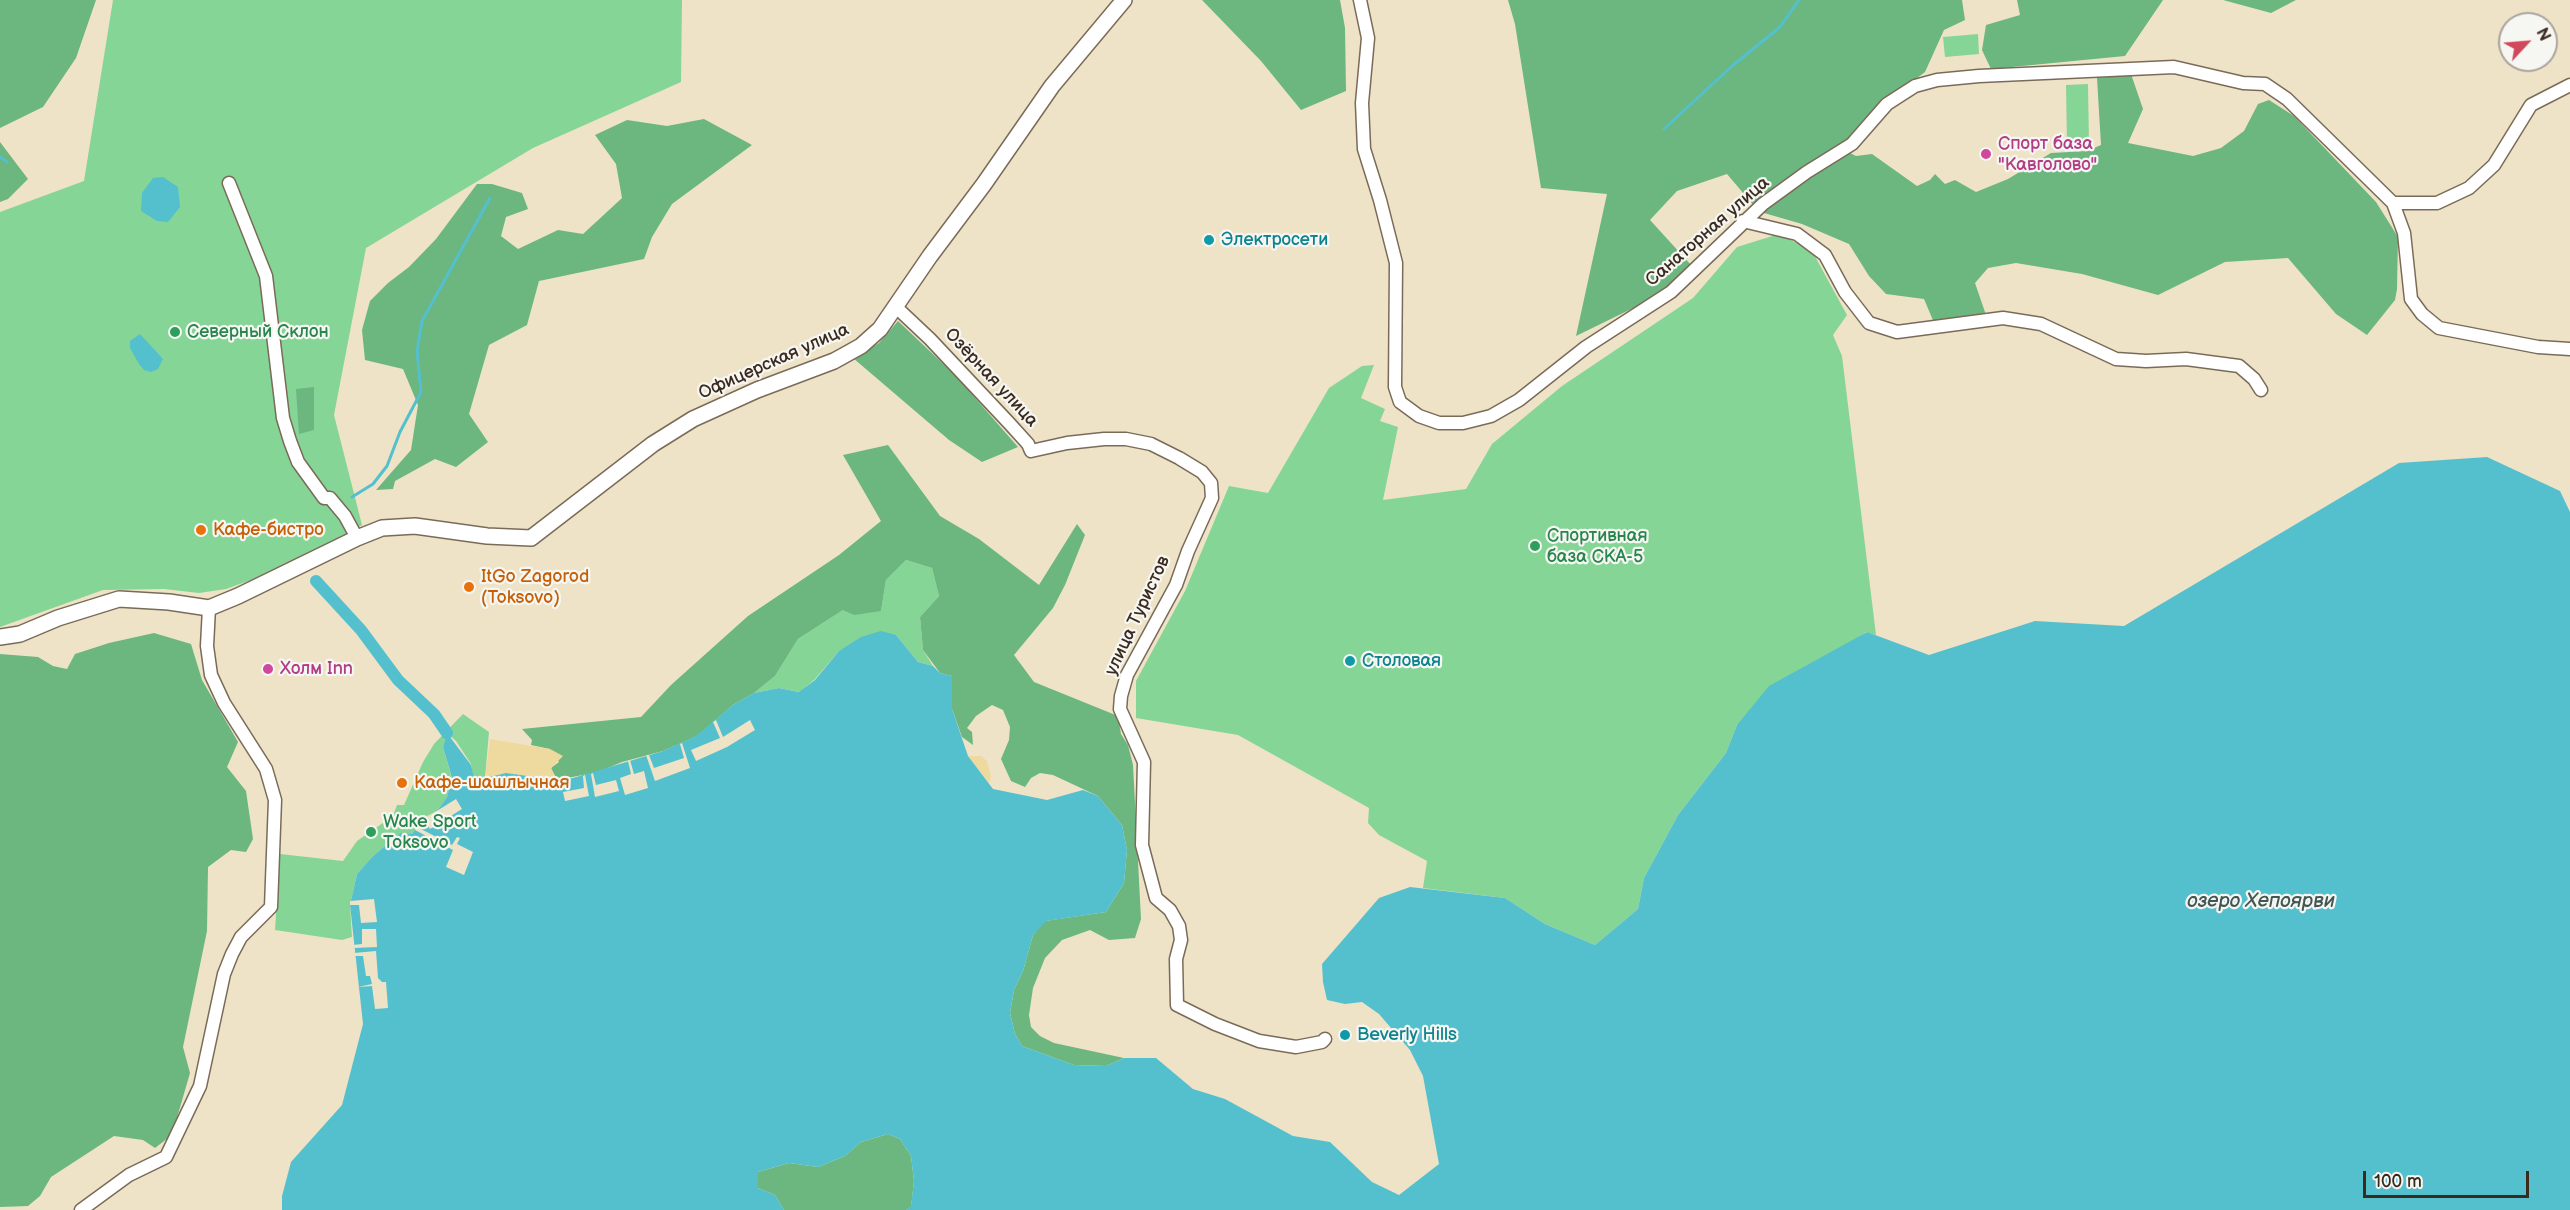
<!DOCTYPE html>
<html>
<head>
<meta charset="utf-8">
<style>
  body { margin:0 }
  #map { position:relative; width:2570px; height:1210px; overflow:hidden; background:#eee3c7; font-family:"Balsamiq Sans",sans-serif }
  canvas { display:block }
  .north { position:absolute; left:2498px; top:12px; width:60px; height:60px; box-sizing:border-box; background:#f6f6f2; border:2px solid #aba49d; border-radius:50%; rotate:64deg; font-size:16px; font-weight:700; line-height:24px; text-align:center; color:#3b2a1e }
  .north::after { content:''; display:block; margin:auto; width:21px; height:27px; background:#d1495b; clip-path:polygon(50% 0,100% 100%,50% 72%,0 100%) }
  .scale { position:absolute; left:2363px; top:1171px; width:166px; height:27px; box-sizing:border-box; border:3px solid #3b2a1e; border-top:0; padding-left:8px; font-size:18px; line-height:21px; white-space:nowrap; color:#3b2a1e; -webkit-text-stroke:4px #f6f6f2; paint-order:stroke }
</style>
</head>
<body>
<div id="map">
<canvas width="2570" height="1210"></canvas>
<div class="north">N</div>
<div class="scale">100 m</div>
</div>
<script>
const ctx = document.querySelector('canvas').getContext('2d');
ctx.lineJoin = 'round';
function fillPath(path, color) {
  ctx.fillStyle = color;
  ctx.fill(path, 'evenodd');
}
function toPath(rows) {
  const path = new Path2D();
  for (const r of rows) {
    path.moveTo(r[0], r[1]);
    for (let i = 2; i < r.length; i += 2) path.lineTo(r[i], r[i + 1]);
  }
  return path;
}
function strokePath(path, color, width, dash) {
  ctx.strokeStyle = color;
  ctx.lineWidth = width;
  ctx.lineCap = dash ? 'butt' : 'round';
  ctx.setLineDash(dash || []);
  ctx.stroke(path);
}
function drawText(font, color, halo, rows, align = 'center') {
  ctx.font = font + ' "Balsamiq Sans",sans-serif';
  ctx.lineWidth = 4.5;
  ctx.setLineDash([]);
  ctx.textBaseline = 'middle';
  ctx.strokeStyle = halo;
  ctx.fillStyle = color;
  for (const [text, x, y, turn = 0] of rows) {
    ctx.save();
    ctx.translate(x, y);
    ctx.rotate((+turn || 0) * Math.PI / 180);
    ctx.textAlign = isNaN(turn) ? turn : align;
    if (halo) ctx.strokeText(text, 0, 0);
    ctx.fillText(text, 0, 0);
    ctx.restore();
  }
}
const green = toPath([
  [113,0,682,0,681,82,533,148,366,248,334,415,362,525,329,544,251,580,226,589,199,593,164,589,103,590,0,627,0,212,84,181],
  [1978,34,1979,54,1945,57,1943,37],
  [2088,84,2089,145,2067,146,2066,85],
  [1779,234,1812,251,1847,315,1833,335,1842,356,1876,635,1866,632,1737,725,1726,753,1678,815,1644,878,1638,909,1595,945,1545,924,1505,898,1423,888,1427,861,1379,835,1368,823,1369,808,1238,735,1136,718,1136,681,1185,591,1229,486,1268,493,1329,388,1362,366,1374,365,1361,398,1385,409,1380,421,1398,427,1383,500,1466,489,1492,444,1562,386,1693,298,1737,247],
  [906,560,932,568,939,596,920,617,923,650,933,666,918,662,896,635,839,651,815,679,800,692,779,688,754,693,775,676,798,639,843,610,881,611,886,580],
  [463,714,489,732,485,778,473,777,471,764,456,741,447,733,443,747,452,779,447,797,437,811,427,816,425,822,417,827,412,834,400,833,372,857,357,874,350,905,352,937,342,940,275,930,280,854,343,861,357,841,393,816,397,805,404,805,423,762,434,744]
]);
const forest = toPath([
  [0,0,96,0,76,58,43,107,0,128],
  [1202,0,1340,0,1345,28,1346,91,1301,110,1261,61],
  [1508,0,1962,0,1965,20,1944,30,1925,72,1876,109,1861,133,1755,207,1727,174,1677,191,1650,220,1691,265,1670,290,1576,336,1607,194,1541,188,1515,24],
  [2017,0,2163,0,2125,56,1991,69,1982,50,1986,25,2020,15],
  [2223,0,2296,0,2271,13],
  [2131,74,2143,109,2128,143,2193,156,2221,148,2244,131,2258,104,2269,100,2294,116,2376,202,2398,237,2397,289,2395,300,2367,335,2336,314,2288,258,2225,262,2158,295,2082,274,2016,263,1988,268,1975,283,1987,318,1935,325,1924,299,1886,294,1869,276,1849,244,1802,224,1764,213,1765,206,1848,152,1856,156,1872,154,1917,186,1930,180,1935,174,1945,184,1955,180,1976,192,2008,179,2051,153,2087,151,2101,145,2097,78],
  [704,119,752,145,672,204,652,237,644,259,539,281,527,325,489,345,469,414,488,442,456,467,435,459,395,481,393,489,376,490,411,450,418,405,403,369,365,360,362,330,370,301,388,283,409,267,436,239,477,184,492,184,522,193,528,209,506,217,501,236,518,249,558,230,583,234,622,198,616,164,595,135,627,120,667,126],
  [0,142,28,179,8,199,0,202],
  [898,321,955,375,1018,447,982,462,949,440,853,358,879,343],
  [314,387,314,430,299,434,296,389],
  [888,445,940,516,979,539,1039,585,1077,524,1085,535,1065,585,1053,608,1014,655,1034,682,1118,716,1121,734,1128,745,1133,765,1141,919,1135,938,1109,940,1090,930,1062,940,1045,958,1033,988,1029,1015,1031,1027,1040,1036,1054,1043,1124,1058,1106,1066,1074,1065,1022,1046,1015,1034,1010,1013,1014,990,1023,971,1033,935,1045,921,1106,912,1124,883,1127,850,1122,825,1098,796,1053,775,1040,773,1031,778,1025,787,1011,781,1001,759,1009,740,1010,727,1003,710,992,705,976,716,967,728,972,732,973,745,962,737,952,709,952,676,940,673,923,650,920,617,939,596,932,568,906,560,886,580,881,611,854,615,843,610,798,639,775,676,754,693,733,705,697,736,663,751,622,762,598,772,557,780,551,768,559,762,550,749,531,745,532,740,522,729,641,717,671,685,748,616,839,555,881,521,843,455],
  [154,633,191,644,202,680,238,742,227,767,246,791,253,839,246,852,231,850,208,867,207,931,183,1047,190,1073,172,1135,155,1148,143,1140,114,1136,51,1177,40,1196,28,1206,0,1207,0,654,38,657,53,666,67,669,75,654,109,643],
  [888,1134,900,1139,911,1156,914,1181,911,1207,906,1210,784,1210,775,1195,758,1188,758,1172,789,1163,818,1167,845,1156,861,1142]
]);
const sand = toPath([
  [490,739,550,749,563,756,551,768,557,780,506,773,485,778],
  [968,756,981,756,987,761,991,777,989,783]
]);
const water = toPath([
  [163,177,178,187,180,207,168,222,157,221,141,211,142,193,153,178],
  [140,334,163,359,158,369,151,372,144,370,139,364,130,348,130,341],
  [2487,457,2560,491,2570,512,2570,1210,906,1210,911,1206,914,1181,911,1156,900,1139,888,1134,861,1142,845,1156,818,1167,789,1163,758,1172,758,1188,775,1195,784,1210,282,1210,282,1196,291,1162,342,1105,363,1024,350,905,357,874,372,857,400,833,412,834,417,827,425,822,427,817,437,811,447,797,452,778,443,747,447,733,471,765,474,777,485,778,506,773,557,780,573,778,663,751,696,736,733,705,754,693,779,688,799,692,815,680,839,651,861,637,881,631,896,635,918,662,933,666,940,673,952,676,952,709,968,756,993,789,1047,800,1083,790,1098,796,1122,825,1127,850,1124,883,1106,912,1046,921,1033,935,1023,971,1014,990,1010,1013,1015,1034,1022,1046,1074,1065,1106,1066,1124,1058,1156,1058,1193,1089,1225,1099,1293,1136,1330,1142,1372,1182,1399,1195,1439,1164,1423,1076,1410,1050,1379,1014,1362,1002,1345,1004,1327,1000,1323,982,1322,964,1379,898,1410,887,1505,898,1545,924,1595,945,1638,909,1644,878,1678,815,1726,753,1737,725,1769,686,1867,632,1929,655,2035,621,2124,626,2399,463]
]);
const pier = toPath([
  [716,720,723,737,750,720,755,730,727,747,696,761,691,750,720,738,713,722],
  [682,743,690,768,655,781,646,755,649,755,654,768,684,758,680,744],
  [630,760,634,774,644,771,648,788,625,795,620,778,631,774,628,761],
  [593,773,596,785,616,780,619,791,595,797,591,774],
  [585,775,589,796,565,801,563,792,584,788,583,776],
  [456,799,462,809,430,829,425,822,427,817],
  [417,827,452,845,457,837,460,838,457,844,473,852,464,875,446,867,453,850,415,830],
  [374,899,377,922,361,923,359,905,350,905,350,901],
  [362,929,376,929,377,947,354,948,353,945,362,944],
  [376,951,378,978,382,982,386,982,388,1008,375,1009,372,986,358,987,372,984,370,976,366,976,363,956,355,956,354,953]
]);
const stream = toPath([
  [1664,129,1732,66,1780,27,1799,0],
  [0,157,7,162],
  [352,497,373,484,387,466,400,432,421,392,417,351,422,321,490,198]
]);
const canal = toPath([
  [316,581,361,630,398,680,434,714,447,733]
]);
const minor = toPath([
  [1360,0,1368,38,1362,103,1364,149,1380,200,1396,263,1395,387,1400,402,1419,416,1439,423,1463,423,1491,416,1519,400,1586,347,1671,292,1763,204,1807,172,1852,144,1887,104,1915,86,1937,80,1979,76,2174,67,2243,83,2265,84,2287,99,2393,203,2437,203,2469,188,2494,165,2531,105,2570,85],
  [229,183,266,276,283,418,290,441,298,462,324,498,330,498,345,516,357,538],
  [2393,203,2404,233,2411,299,2422,314,2439,328,2538,347,2570,349],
  [1743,221,1797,234,1825,255,1845,292,1869,323,1897,332,2003,318,2041,324,2116,359,2146,361,2186,359,2239,366,2254,379,2261,390],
  [896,307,930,339,1009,423,1028,444,1031,451,1067,443,1104,439,1126,439,1151,444,1179,458,1202,472,1211,483,1212,498,1188,551,1176,585,1127,675,1121,696,1120,709,1144,762,1142,845,1156,898,1170,910,1179,926,1181,940,1176,959,1177,1005,1215,1024,1259,1041,1296,1047,1322,1042,1325,1039],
  [81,1210,129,1175,166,1157,200,1086,224,974,232,954,241,937,271,907,275,800,266,769,224,703,211,675,207,646,209,608]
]);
const tertiary = toPath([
  [0,637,20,634,58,618,119,599,169,602,209,608,238,596,357,538,382,528,415,526,487,536,531,538,653,444,693,419,757,390,834,361,861,346,880,329,930,256,984,184,1052,86,1124,0]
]);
const markers = [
  [1986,154,6,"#d1479c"],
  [1209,240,6,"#0f9aa8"],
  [175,332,6,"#2e9e5b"],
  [201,530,6,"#e8710a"],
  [1535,546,6,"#2e9e5b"],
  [469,587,6,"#e8710a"],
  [1350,661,6,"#0f9aa8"],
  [268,669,6,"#d1479c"],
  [402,783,6,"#e8710a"],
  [371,832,6,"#2e9e5b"],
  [1345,1035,6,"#0f9aa8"]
];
const hotelNames = [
  ["Спорт база",1998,144],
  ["\"Кавголово\"",1998,165],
  ["Холм Inn",280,669]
];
const streetNames = [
  ["Санаторная улица",1708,232,-41],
  ["Офицерская улица",774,362,-24],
  ["Озёрная улица",991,378,47],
  ["улица Туристов",1138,616,-65]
];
const cultureNames = [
  ["Электросети",1221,240],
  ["Столовая",1362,661],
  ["Beverly Hills",1357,1035]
];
const leisureNames = [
  ["Северный Склон",187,332],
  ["Спортивная",1547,536],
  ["база СКА-5",1547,557],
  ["Wake Sport",383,822],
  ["Toksovo",383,843]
];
const foodNames = [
  ["Кафе-бистро",213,530],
  ["ItGo Zagorod",481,577],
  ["(Toksovo)",481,598],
  ["Кафе-шашлычная",414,783]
];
const waterNames = [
  ["озеро Хепоярви",2261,902]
];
fillPath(green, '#85d596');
fillPath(forest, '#6cb67f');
fillPath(sand, '#eeda9e');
fillPath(water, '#54c0cd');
fillPath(pier, '#eee3c7');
strokePath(stream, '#54c0cd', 3);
strokePath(canal, '#54c0cd', 12);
strokePath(minor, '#7a6b59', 15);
strokePath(tertiary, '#7a6b59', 18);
strokePath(minor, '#fff', 12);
strokePath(tertiary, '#fff', 15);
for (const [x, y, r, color] of markers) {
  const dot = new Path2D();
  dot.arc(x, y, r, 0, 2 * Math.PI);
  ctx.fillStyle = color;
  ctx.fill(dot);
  strokePath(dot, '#f6f6f2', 2);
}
drawText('18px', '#b23c85', '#f6f6f2', hotelNames, 'left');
drawText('18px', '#3b2a1e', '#f6f6f2', streetNames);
drawText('18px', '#0d838f', '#f6f6f2', cultureNames, 'left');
drawText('18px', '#27864d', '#f6f6f2', leisureNames, 'left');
drawText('18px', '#c56008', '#f6f6f2', foodNames, 'left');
drawText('italic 20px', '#425753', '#f6f6f2', waterNames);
</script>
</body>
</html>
